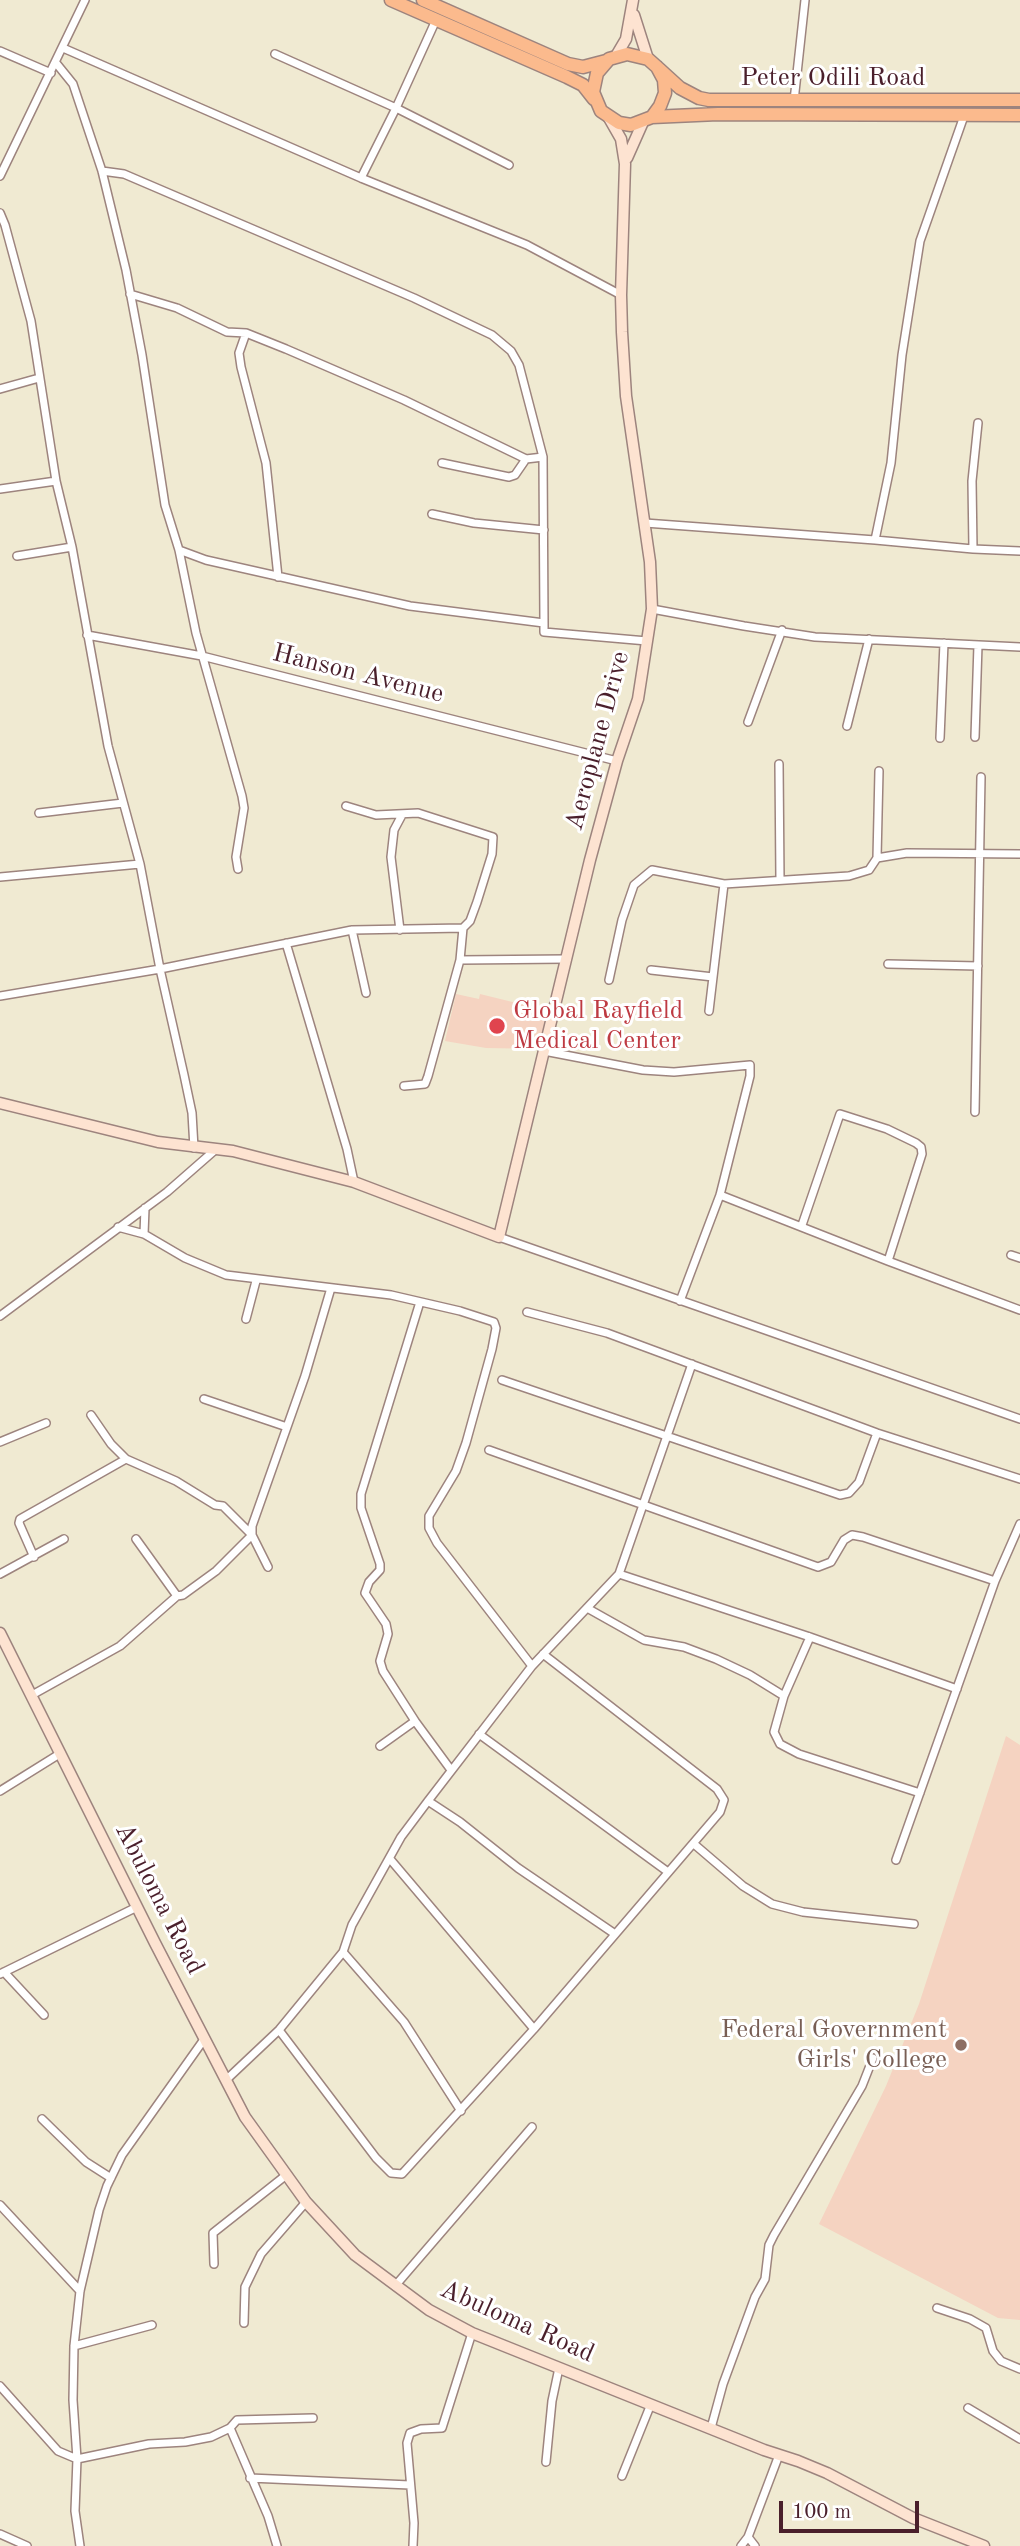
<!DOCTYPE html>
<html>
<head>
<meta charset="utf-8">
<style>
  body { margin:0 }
  #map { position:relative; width:1020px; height:2546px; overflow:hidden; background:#f0ead2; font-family:"Old Standard TT",serif }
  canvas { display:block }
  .scale { position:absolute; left:779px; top:2501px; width:140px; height:32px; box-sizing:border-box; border:4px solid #4a1f2b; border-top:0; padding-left:9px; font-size:21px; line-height:24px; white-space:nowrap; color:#4a1f2b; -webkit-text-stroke:5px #fff; paint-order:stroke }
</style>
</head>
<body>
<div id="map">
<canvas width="1020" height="2546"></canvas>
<div class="scale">100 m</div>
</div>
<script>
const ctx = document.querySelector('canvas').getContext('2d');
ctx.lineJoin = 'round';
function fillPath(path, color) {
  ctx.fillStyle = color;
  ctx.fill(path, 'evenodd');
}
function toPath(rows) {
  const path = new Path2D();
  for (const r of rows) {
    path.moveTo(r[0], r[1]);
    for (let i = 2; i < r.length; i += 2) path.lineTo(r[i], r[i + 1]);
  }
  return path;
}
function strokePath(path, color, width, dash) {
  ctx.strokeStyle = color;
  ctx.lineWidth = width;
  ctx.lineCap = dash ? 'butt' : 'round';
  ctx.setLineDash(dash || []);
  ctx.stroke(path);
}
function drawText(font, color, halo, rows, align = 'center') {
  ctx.font = font + ' "Old Standard TT",serif';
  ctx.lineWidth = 6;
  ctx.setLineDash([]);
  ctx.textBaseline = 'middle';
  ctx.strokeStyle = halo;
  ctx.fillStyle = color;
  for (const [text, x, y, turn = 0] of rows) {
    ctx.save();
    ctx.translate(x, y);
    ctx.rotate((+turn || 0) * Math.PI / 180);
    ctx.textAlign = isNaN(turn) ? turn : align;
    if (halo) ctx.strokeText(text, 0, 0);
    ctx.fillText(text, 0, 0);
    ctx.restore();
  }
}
const built = toPath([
  [456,994,479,999,480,994,549,1011,542,1049,486,1048,445,1041],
  [1006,1736,1020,1745,1020,2320,998,2318,819,2224,886,2086,919,2004]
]);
const street = toPath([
  [63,48,361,178,527,245,621,295],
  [0,51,51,73],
  [275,54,396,108,509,165],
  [56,63,73,84,102,171,126,270,142,355,165,505,179,550,196,633,242,796,244,808,236,857,238,869],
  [794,101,805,0],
  [964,116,920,241,902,355,891,463,875,540,973,549,1020,551],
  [102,171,124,174,414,298,492,335,511,351,519,365,543,457,544,623],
  [0,176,85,0],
  [361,178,396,108,436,20],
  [0,213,5,225,31,321,56,481,72,547,108,746,140,864,160,969,184,1075,192,1113,194,1148],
  [130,294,177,308,227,332,246,333,286,349,404,400,526,459,543,457],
  [246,333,239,353,241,367,266,463,278,577],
  [0,389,39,378],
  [442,463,509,477,515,475,526,459],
  [0,489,56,481],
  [432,514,474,523,544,530],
  [645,523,875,540],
  [973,549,972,481,978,423],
  [179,550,206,560,410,606,544,623,544,632,647,641],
  [17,556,72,547],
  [652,609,744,626,815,637,1020,647],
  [87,635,202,656,617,761],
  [748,722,782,630],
  [847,726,869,639],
  [975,737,978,645],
  [940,738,944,643],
  [779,764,780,880],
  [346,806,376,815,418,813,493,837,492,854,477,902,470,921,463,928,460,960,428,1076,425,1084,404,1086],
  [39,813,123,803],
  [877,858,907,853,1020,854],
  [0,877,140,864],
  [352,930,366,993],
  [400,930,391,857,394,830,402,815],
  [286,943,347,1149,354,1182],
  [460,960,567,959],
  [888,964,978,966],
  [651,970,713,977],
  [609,980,622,920,634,885,652,870,724,884,849,876,869,870,877,858,879,771],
  [0,996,160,969,352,930,463,928],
  [709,1011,724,884],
  [544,1051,643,1070,674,1072,750,1065,750,1076,720,1195,680,1301],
  [975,1112,981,777],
  [720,1195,888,1261,1020,1310],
  [802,1225,840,1114,887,1129,916,1143,921,1147,922,1154,888,1261],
  [118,1227,144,1234,185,1258,226,1275,391,1295,460,1311,494,1322,496,1328,492,1349,466,1443,456,1471,429,1516,429,1528,437,1543,532,1666],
  [144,1234,145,1208],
  [499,1237,1020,1419],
  [1011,1255,1020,1258],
  [527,1312,607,1333,877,1433,1020,1479],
  [0,1316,167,1192,215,1150],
  [246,1319,256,1281],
  [502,1380,840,1495,849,1493,859,1482,877,1433],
  [204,1399,287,1427],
  [91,1415,111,1444,126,1459,176,1481,215,1505,223,1506,252,1535,268,1567],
  [0,1442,46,1423],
  [489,1450,818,1567,831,1562,844,1540,852,1535,863,1537,995,1581],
  [136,1539,177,1596],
  [34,1557,19,1523,20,1519,126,1459],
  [0,1574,64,1539],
  [619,1574,810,1637,957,1689],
  [587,1608,644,1640,684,1647,716,1659,750,1675,784,1696],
  [810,1637,784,1696,774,1732,780,1744,799,1754,920,1793],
  [32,1695,120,1646,177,1596,183,1595,216,1571,252,1535,252,1526,305,1376,331,1288],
  [415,1721,383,1671,380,1661,388,1634,386,1624,365,1593,369,1582,380,1570,380,1564,361,1508,361,1494,420,1302],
  [479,1734,668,1872],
  [380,1746,415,1721,451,1770],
  [0,1791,61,1753],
  [428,1801,460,1822,518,1868,615,1934],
  [694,1844,743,1886,772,1904,803,1912,914,1924],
  [390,1859,534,2029],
  [896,1860,995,1581,1020,1524],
  [343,1952,404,2022,461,2111],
  [4,1972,44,2015],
  [0,1974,137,1907],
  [279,2030,376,2158,391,2173,402,2174,534,2029,720,1812,724,1800,717,1789,543,1654],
  [226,2080,279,2030,343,1952,352,1925,401,1837,428,1801,532,1666,619,1574,692,1364],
  [42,2119,86,2162,111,2178],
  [0,2205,80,2291],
  [214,2264,213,2233,285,2176],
  [395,2286,532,2127],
  [937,2308,970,2319,986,2328,993,2351,1001,2361,1020,2369],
  [244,2323,245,2287,261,2254,306,2202],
  [74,2346,152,2325],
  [0,2386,58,2451,77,2459,149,2444,185,2442,211,2437,230,2428,237,2420,313,2418],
  [968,2408,1020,2439],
  [230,2428,268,2516,277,2546],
  [711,2428,723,2384,755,2297,765,2279,769,2245,774,2235,862,2086,873,2058],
  [546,2462,552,2401,559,2368],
  [622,2476,651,2404],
  [250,2478,410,2485],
  [0,2534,27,2546],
  [748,2537,755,2546],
  [80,2546,75,2511,77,2459,73,2400,74,2346,80,2291,99,2210,107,2186,122,2155,205,2038],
  [413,2546,414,2523,407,2443,410,2433,421,2429,442,2428,472,2333],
  [741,2546,748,2537,779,2455]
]);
const secondary = toPath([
  [634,15,648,59],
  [616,56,626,39,633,0],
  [627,158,643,122],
  [0,1103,158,1142,233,1151,354,1182,499,1237,590,860,617,761,638,699,652,609,650,562,626,396,622,332,621,295,625,164,621,139,609,118],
  [0,1633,155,1943,245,2117,306,2202,355,2255,429,2310,472,2333,764,2450,798,2461,827,2473,913,2518,984,2546]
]);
const primary = toPath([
  [391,0,567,77,583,85,594,99],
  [423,0,568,64,583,67,606,61],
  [657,67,664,80,665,93,660,106,652,117,631,125,619,123,601,111,593,92,597,73,609,59,627,54,648,59,657,67,680,88,699,98,709,100,1020,100],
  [652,117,718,114,1020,115]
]);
const markers = [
  [497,1026,9,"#e0444e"],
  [961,2045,7,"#8d6e63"]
];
const streetNames = [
  ["Peter Odili Road",833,78],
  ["Hanson Avenue",358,674,14],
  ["Aeroplane Drive",598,741,-75],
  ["Abuloma Road",159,1899,63],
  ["Abuloma Road",517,2322,24]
];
const healthNames = [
  ["Global Rayfield",513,1011],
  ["Medical Center",513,1041]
];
const educationNames = [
  ["Federal Government",947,2030],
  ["Girls' College",947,2060]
];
fillPath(built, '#f5d3c1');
strokePath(street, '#9d847e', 10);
strokePath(secondary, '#9d847e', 13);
strokePath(primary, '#9d847e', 15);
strokePath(street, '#fff', 7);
strokePath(secondary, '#fde3d1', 10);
strokePath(primary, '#fbba8d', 12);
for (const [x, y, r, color] of markers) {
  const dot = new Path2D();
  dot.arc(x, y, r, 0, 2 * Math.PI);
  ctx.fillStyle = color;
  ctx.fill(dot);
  strokePath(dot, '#fff', 2.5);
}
drawText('26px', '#4a1f2b', '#fff', streetNames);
drawText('26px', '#be3a42', '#fff', healthNames, 'left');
drawText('26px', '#785e54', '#fff', educationNames, 'right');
</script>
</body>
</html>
